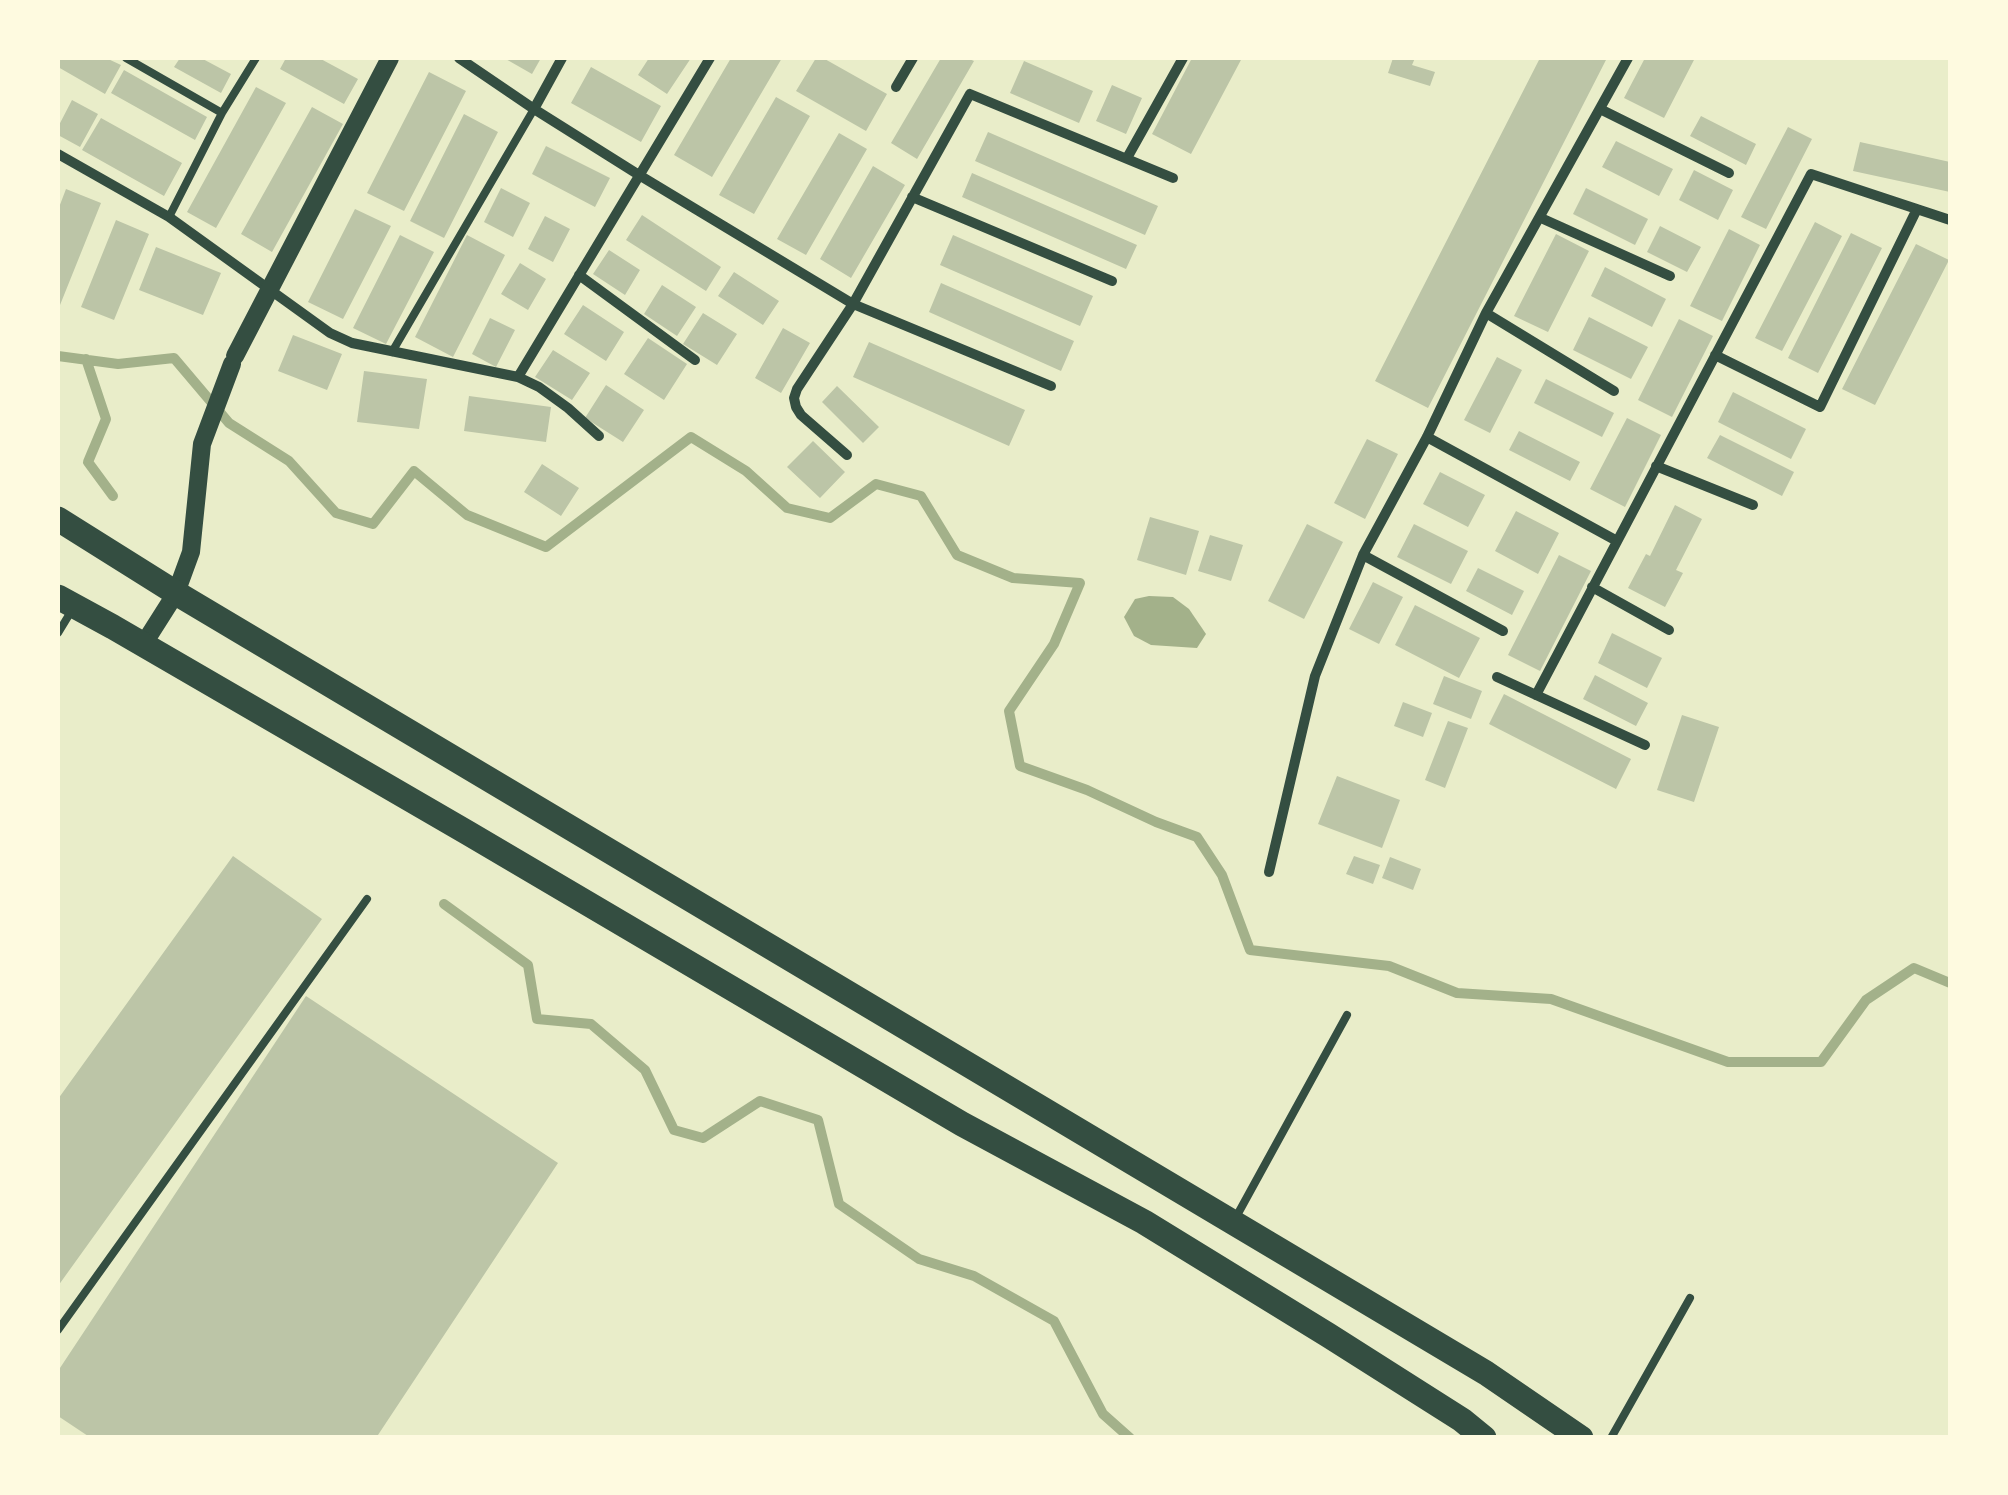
<!DOCTYPE html>
<html>
<head>
<meta charset="utf-8">
<style>
  body { margin:0 }
  #map { position:relative; width:2008px; height:1495px; overflow:hidden; background:#e9edc9; font-family:"Alegreya Sans",sans-serif }
  canvas { display:block }
  .frame { position:absolute; inset:0; border:60px solid #fefae0; pointer-events:none }
</style>
</head>
<body>
<div id="map">
<canvas width="2008" height="1495"></canvas>
<div class="frame"></div>
</div>
<script>
const ctx = document.querySelector('canvas').getContext('2d');
ctx.lineJoin = 'round';
function fillPath(path, color) {
  ctx.fillStyle = color;
  ctx.fill(path, 'evenodd');
}
function toPath(rows) {
  const path = new Path2D();
  for (const r of rows) {
    path.moveTo(r[0], r[1]);
    for (let i = 2; i < r.length; i += 2) path.lineTo(r[i], r[i + 1]);
  }
  return path;
}
function strokePath(path, color, width, dash) {
  ctx.strokeStyle = color;
  ctx.lineWidth = width;
  ctx.lineCap = dash ? 'butt' : 'round';
  ctx.setLineDash(dash || []);
  ctx.stroke(path);
}
const water = toPath([
  [1149,596,1173,597,1189,609,1206,634,1197,648,1151,645,1134,636,1124,617,1135,599]
]);
const stream = toPath([
  [58,356,118,364,174,358,229,423,289,461,336,513,373,524,414,471,467,515,546,547,691,437,746,471,787,508,830,518,876,484,921,496,957,555,1013,578,1080,583,1054,644,1009,711,1020,766,1087,790,1156,822,1197,837,1222,875,1250,950,1389,966,1457,993,1551,999,1728,1062,1821,1062,1866,1000,1914,968,1950,983],
  [86,359,106,419,88,462,113,496],
  [444,904,528,965,537,1019,591,1024,645,1070,674,1130,703,1138,760,1101,818,1120,839,1204,919,1259,974,1276,1054,1321,1103,1414,1130,1438]
]);
const building = toPath([
  [58,58,106,58,121,65,105,94,58,67],
  [180,58,201,58,231,74,221,93,174,67],
  [286,58,319,58,358,79,344,104,280,69],
  [504,58,541,58,532,74],
  [649,58,691,58,667,94,638,75],
  [731,58,782,58,712,177,674,155],
  [816,58,823,58,887,94,866,131,796,91],
  [941,58,967,58,974,61,917,159,891,143],
  [1192,58,1242,58,1191,154,1152,134],
  [1393,58,1415,58,1412,65,1435,72,1430,86,1388,73],
  [1540,58,1607,58,1428,408,1375,381],
  [1645,58,1695,58,1664,118,1624,98],
  [1024,61,1093,91,1079,123,1010,93],
  [591,67,661,106,641,142,571,103],
  [124,70,207,117,195,140,111,93],
  [429,72,466,91,404,211,367,193],
  [1112,85,1142,98,1126,134,1096,121],
  [256,87,286,103,216,228,187,212],
  [776,97,810,116,754,214,719,195],
  [72,100,98,114,80,147,58,135,58,127],
  [312,107,343,124,272,252,241,234],
  [464,114,498,132,444,238,410,221],
  [1701,116,1756,144,1746,165,1690,136],
  [101,118,182,163,164,196,82,150],
  [1788,127,1812,139,1766,229,1741,217],
  [988,132,1158,206,1145,235,975,161],
  [839,133,867,149,806,255,777,239],
  [1616,141,1673,169,1659,196,1602,167],
  [1860,142,1950,162,1950,192,1853,171],
  [546,146,610,178,595,207,532,174],
  [873,166,905,185,851,278,820,259],
  [1694,170,1733,190,1718,220,1679,200],
  [972,173,1137,245,1126,269,962,197],
  [501,188,530,203,513,237,484,222],
  [1586,188,1648,219,1635,245,1573,214],
  [66,189,101,203,58,310,58,210],
  [355,209,391,226,343,319,308,302],
  [642,215,721,267,706,291,626,240],
  [545,216,570,229,553,262,528,249],
  [116,220,149,234,114,320,81,307],
  [1815,222,1842,236,1782,351,1755,338],
  [1660,226,1701,247,1687,272,1647,252],
  [1729,229,1760,245,1722,321,1690,306],
  [1851,233,1882,248,1818,373,1788,358],
  [1556,234,1589,251,1548,332,1514,316],
  [400,235,434,252,386,344,353,328],
  [467,235,505,255,453,357,415,337],
  [953,235,1093,296,1080,326,940,265],
  [1916,244,1949,260,1875,405,1842,389],
  [156,247,221,273,203,315,139,290],
  [609,250,640,270,625,295,593,274],
  [520,263,546,279,528,310,501,294],
  [1605,267,1666,299,1652,327,1591,296],
  [734,272,779,301,763,325,718,296],
  [941,283,1074,341,1061,371,929,312],
  [662,285,696,307,677,336,644,314],
  [583,305,624,332,606,361,564,334],
  [703,313,737,334,717,365,683,344],
  [1589,317,1648,347,1631,379,1573,350],
  [490,318,515,330,496,367,472,354],
  [1679,319,1713,336,1672,417,1638,400],
  [783,328,810,343,781,393,755,378],
  [293,335,342,354,327,390,278,371],
  [648,338,687,364,664,400,624,374],
  [869,342,1025,410,1009,446,853,377],
  [553,350,590,373,572,400,535,377],
  [1497,357,1522,370,1490,433,1464,420],
  [364,371,427,379,419,429,357,422],
  [1546,379,1614,413,1602,437,1534,403],
  [606,385,644,410,623,442,585,418],
  [837,386,879,427,863,443,822,402],
  [1733,392,1806,429,1791,459,1718,422],
  [469,396,551,407,546,442,464,431],
  [1627,418,1661,435,1625,507,1590,489],
  [1519,431,1580,462,1570,481,1509,450],
  [1720,435,1794,472,1782,496,1707,458],
  [1367,439,1398,454,1365,519,1334,503],
  [813,441,845,472,820,498,787,467],
  [542,464,579,488,561,516,524,492],
  [1440,472,1485,495,1468,527,1423,504],
  [1675,505,1702,519,1676,570,1683,573,1665,607,1628,588,1646,554,1650,556],
  [1516,511,1559,533,1538,574,1495,551],
  [1150,517,1199,531,1186,575,1137,560],
  [1307,524,1343,542,1304,619,1268,601],
  [1414,524,1468,551,1451,584,1397,557],
  [1210,535,1243,545,1231,581,1198,571],
  [1559,555,1591,571,1540,671,1508,655],
  [1478,568,1524,591,1512,615,1466,591],
  [1373,582,1403,597,1379,644,1349,629],
  [1415,605,1480,638,1459,678,1395,645],
  [1612,633,1662,658,1647,688,1598,663],
  [1595,675,1648,703,1636,726,1583,699],
  [1444,676,1482,691,1471,719,1433,704],
  [1504,694,1631,759,1616,789,1489,724],
  [1403,702,1432,713,1423,737,1394,726],
  [1682,715,1719,727,1694,802,1657,790],
  [1448,721,1468,728,1445,788,1425,780],
  [1337,776,1400,800,1382,848,1318,824],
  [233,856,322,919,58,1286,58,1099],
  [1354,856,1380,865,1373,884,1346,874],
  [1390,857,1421,869,1413,890,1382,878],
  [306,996,558,1163,376,1438,91,1438,58,1416,58,1371]
]);
const service = toPath([
  [126,58,222,113],
  [169,217,222,113,256,58],
  [392,352,534,109],
  [58,633,72,610],
  [1235,1219,1347,1015],
  [58,1330,367,899],
  [1611,1438,1690,1298]
]);
const minor = toPath([
  [459,58,534,109,639,175,853,304,1051,386],
  [896,87,913,58],
  [534,109,562,58],
  [1600,109,1729,173],
  [58,154,169,217,330,333,352,343,518,377,539,387,568,408,599,436],
  [1127,158,1183,58],
  [912,197,1112,281],
  [1541,218,1670,276],
  [579,275,695,360],
  [1486,313,1614,391],
  [1715,355,1820,407,1917,209],
  [518,377,710,58],
  [1427,437,1617,541],
  [847,455,801,415,796,407,794,398,797,389,853,304,970,94,1173,178],
  [1656,466,1753,505],
  [1363,555,1503,631],
  [1592,587,1669,630],
  [1497,677,1645,745],
  [1536,695,1811,174,1950,220],
  [1269,872,1315,676,1363,555,1427,437,1486,313,1628,58]
]);
const tertiary = toPath([
  [235,356,390,58],
  [143,645,176,593,191,552,202,444,232,364]
]);
const primary = toPath([
  [58,519,176,593,1486,1373,1581,1438],
  [58,597,113,627,468,833,962,1124,1144,1222,1328,1335,1462,1420,1484,1438]
]);
fillPath(water, '#a3b18a');
strokePath(stream, '#a3b18a', 10);
fillPath(building, '#bcc5a7');
strokePath(service, '#344e41', 8);
strokePath(minor, '#344e41', 10);
strokePath(tertiary, '#344e41', 18);
strokePath(primary, '#344e41', 25);
</script>
</body>
</html>
